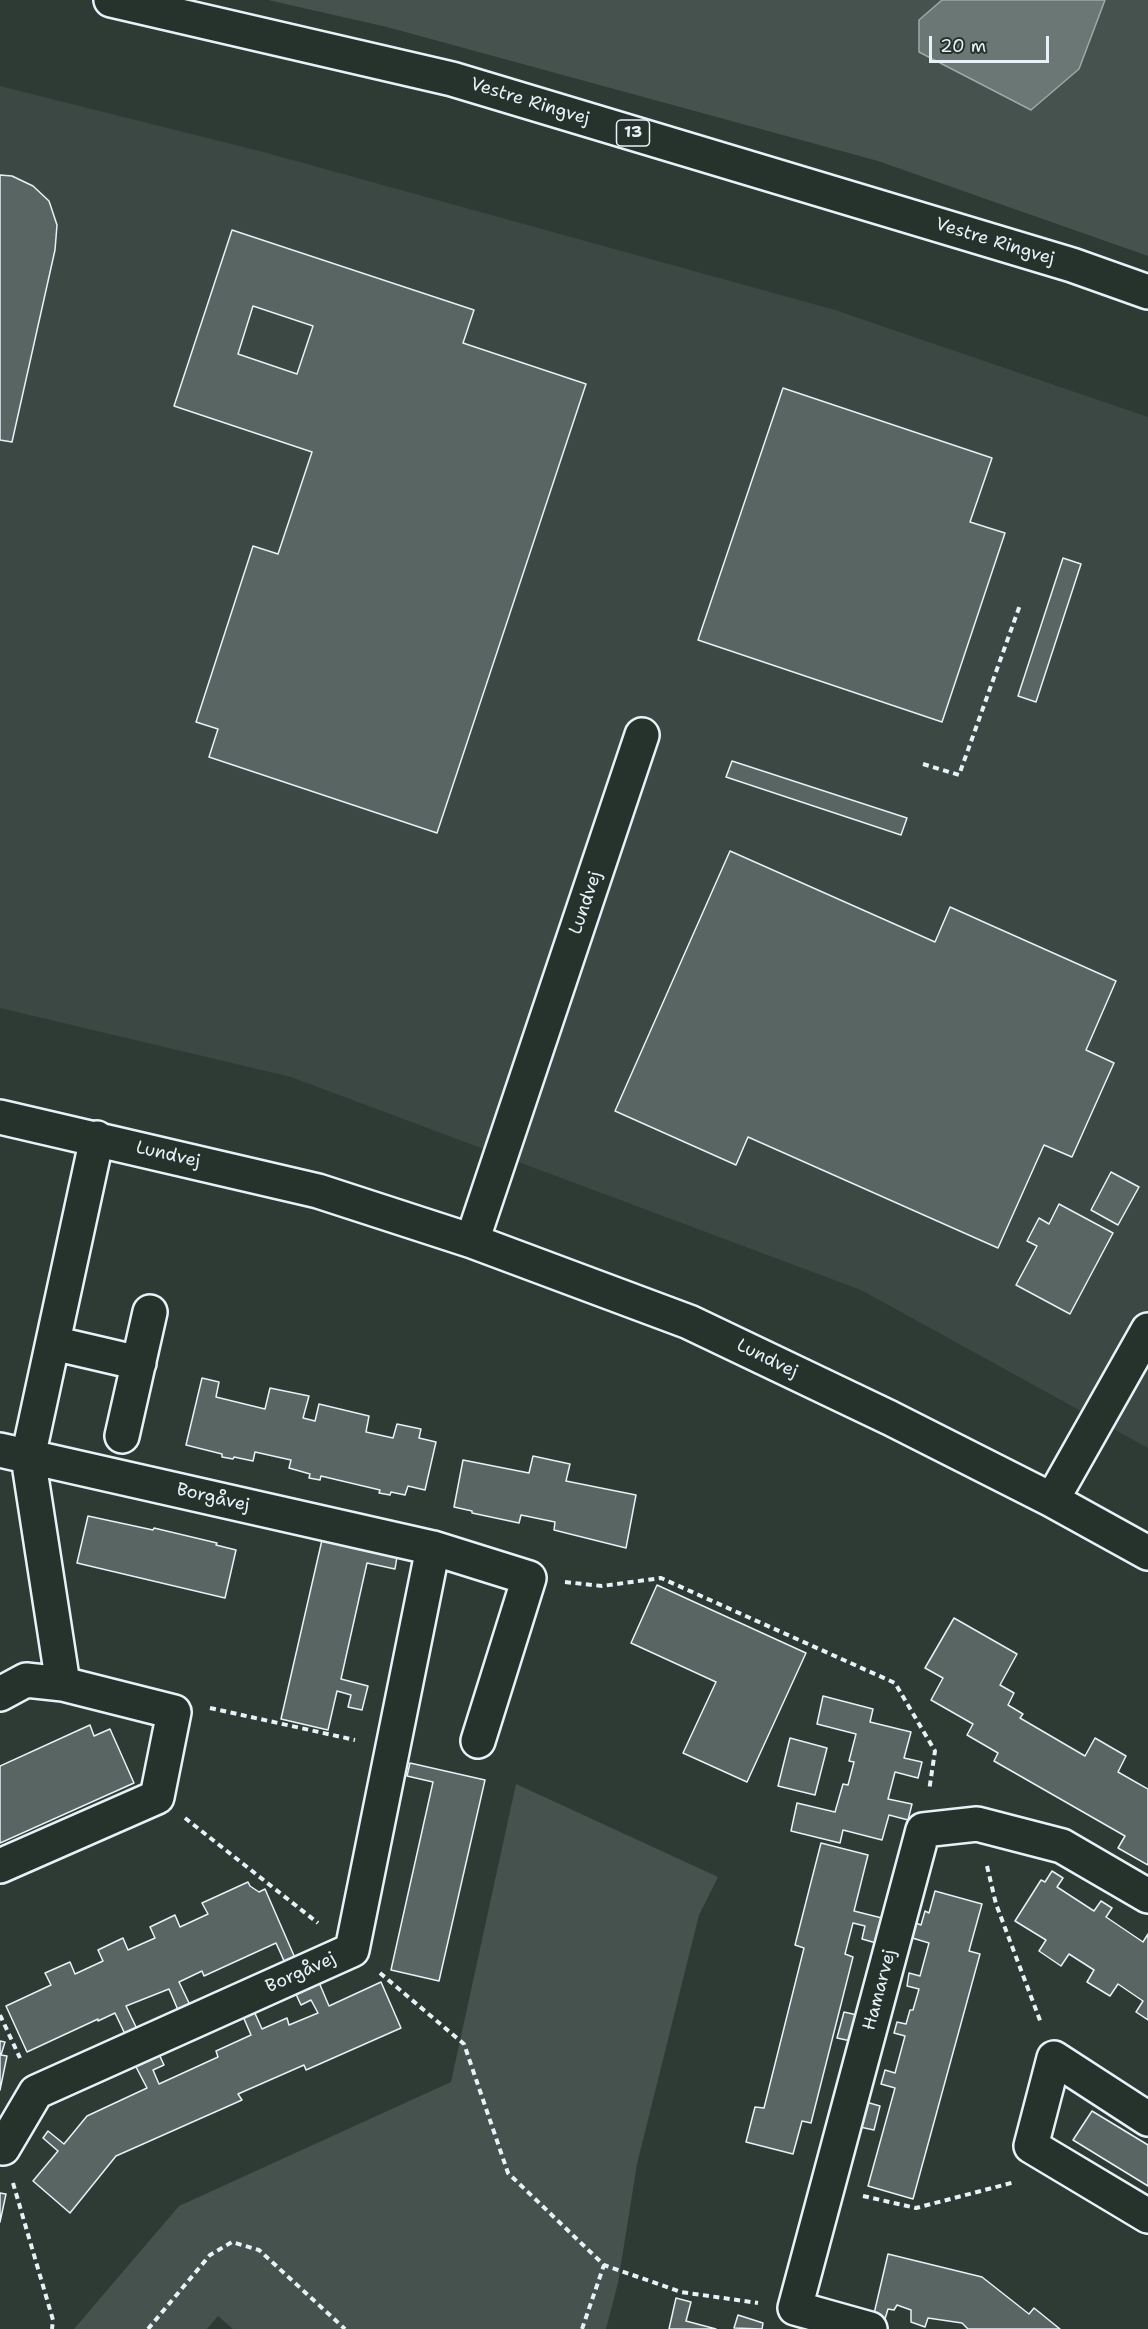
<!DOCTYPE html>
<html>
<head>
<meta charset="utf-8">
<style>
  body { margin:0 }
  #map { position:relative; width:1148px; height:2329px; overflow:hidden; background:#2e3b35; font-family:"Shantell Sans",sans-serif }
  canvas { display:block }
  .scale { position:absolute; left:929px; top:36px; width:120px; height:27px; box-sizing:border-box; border:3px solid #e8f1f8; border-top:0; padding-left:8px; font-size:18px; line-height:21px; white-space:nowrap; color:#e8f1f8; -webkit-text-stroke:4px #26332d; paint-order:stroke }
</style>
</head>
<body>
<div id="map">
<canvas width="1148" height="2329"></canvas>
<div class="scale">20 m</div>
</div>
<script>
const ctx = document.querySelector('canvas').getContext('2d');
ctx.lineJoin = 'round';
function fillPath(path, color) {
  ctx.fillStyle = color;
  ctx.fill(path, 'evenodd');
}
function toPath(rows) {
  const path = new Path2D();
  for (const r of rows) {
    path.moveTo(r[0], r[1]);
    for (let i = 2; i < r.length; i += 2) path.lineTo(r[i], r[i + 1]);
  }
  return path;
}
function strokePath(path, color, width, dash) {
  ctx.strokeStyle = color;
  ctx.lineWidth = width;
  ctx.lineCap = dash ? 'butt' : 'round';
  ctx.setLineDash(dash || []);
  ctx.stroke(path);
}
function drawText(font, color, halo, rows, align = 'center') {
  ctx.font = font + ' "Shantell Sans",sans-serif';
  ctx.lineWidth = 4.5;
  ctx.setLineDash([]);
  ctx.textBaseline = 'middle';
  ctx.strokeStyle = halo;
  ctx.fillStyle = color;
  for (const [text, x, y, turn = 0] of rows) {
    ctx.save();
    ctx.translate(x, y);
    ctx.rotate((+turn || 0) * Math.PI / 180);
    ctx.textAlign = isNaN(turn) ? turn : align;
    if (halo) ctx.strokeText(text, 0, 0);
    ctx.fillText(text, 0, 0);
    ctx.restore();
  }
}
const built = toPath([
  [0,86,267,153,835,310,1148,417,1148,1448,861,1290,291,1077,0,1008]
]);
const green = toPath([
  [268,0,942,0,919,20,1079,69,1105,0,1148,0,1148,256,878,161,387,27],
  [516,1784,718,1877,699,1915,637,2164,618,2283,606,2329,233,2329,218,2316,207,2329,74,2329,179,2206,451,2082]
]);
const water = toPath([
  [942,0,1105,0,1079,69,1031,110,919,52,919,20,942,0]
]);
const building = toPath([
  [0,175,12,176,33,186,49,201,57,225,55,250,12,442,0,440,0,175],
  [232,230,474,310,463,343,586,384,437,833,209,757,218,729,196,722,253,546,278,554,312,452,174,406,232,230],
  [253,306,313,326,297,374,238,354,253,306],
  [783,388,992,458,970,522,1005,533,942,722,698,640,783,388],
  [1063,558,1081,564,1036,702,1018,696,1063,558],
  [732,761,907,818,901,835,726,777,732,761],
  [730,851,935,942,950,907,1116,981,1086,1050,1114,1063,1072,1157,1044,1145,998,1248,748,1137,736,1165,615,1111,730,851],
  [1111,1172,1139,1187,1118,1225,1091,1210,1111,1172],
  [1059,1204,1113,1233,1070,1314,1016,1285,1037,1246,1027,1241,1039,1218,1049,1224,1059,1204],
  [202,1378,219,1382,216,1397,265,1409,270,1388,309,1396,303,1418,315,1421,319,1404,369,1416,366,1432,393,1438,397,1424,421,1429,419,1438,436,1442,425,1490,408,1486,405,1495,391,1492,390,1495,379,1493,380,1490,321,1476,320,1480,309,1478,310,1474,289,1468,291,1460,255,1452,253,1461,234,1457,233,1459,222,1457,222,1454,186,1445,202,1378],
  [533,1456,570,1464,566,1481,636,1495,626,1548,554,1530,555,1522,521,1515,519,1523,472,1513,472,1511,454,1507,463,1460,529,1473,533,1456],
  [88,1516,153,1530,154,1528,217,1543,216,1545,236,1550,225,1598,77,1563,88,1516],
  [322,1540,397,1557,395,1569,367,1563,341,1679,368,1686,362,1710,348,1707,351,1695,337,1691,328,1730,281,1719,322,1540],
  [657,1585,806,1653,747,1782,683,1753,716,1682,631,1643,657,1585],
  [954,1618,1017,1654,1000,1685,1014,1693,1008,1705,1023,1714,1020,1718,1085,1756,1095,1738,1126,1756,1118,1772,1148,1789,1148,1865,1118,1848,1125,1836,994,1761,998,1753,967,1735,973,1724,931,1700,943,1678,925,1668,954,1618],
  [823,1696,873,1709,870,1722,911,1732,904,1758,922,1762,918,1778,895,1772,888,1799,912,1804,908,1820,889,1815,882,1840,843,1830,840,1843,791,1831,797,1803,835,1812,843,1784,848,1785,854,1762,849,1761,856,1734,817,1724,823,1696],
  [90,1725,94,1736,110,1729,134,1783,0,1843,0,1766,90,1725],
  [790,1738,827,1748,815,1795,778,1786,790,1738],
  [410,1763,485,1780,439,1981,391,1970,433,1782,407,1776,410,1763],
  [821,1843,868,1855,854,1911,882,1918,876,1943,862,1939,865,1926,853,1923,845,1954,853,1957,811,2123,802,2121,793,2154,746,2142,755,2107,764,2108,804,1948,795,1945,821,1843],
  [1052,1871,1063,1878,1057,1887,1094,1911,1101,1901,1112,1908,1106,1917,1143,1942,1148,1934,1148,2020,1136,2012,1143,2001,1118,1984,1110,1996,1087,1982,1094,1970,1069,1954,1061,1966,1039,1951,1046,1940,1015,1921,1041,1880,1045,1882,1052,1871],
  [248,1882,250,1886,259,1892,265,1889,295,1958,285,1963,276,1943,204,1976,202,1971,179,1982,190,2005,178,2010,169,1989,126,2006,137,2029,125,2034,115,2013,98,2021,98,2019,27,2052,6,2006,51,1985,45,1973,70,1962,75,1974,103,1961,98,1950,123,1938,128,1950,155,1938,150,1927,175,1915,180,1927,208,1914,202,1903,248,1882],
  [935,1891,982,1904,969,1951,980,1954,913,2199,868,2186,895,2088,881,2084,885,2070,895,2073,905,2036,894,2033,897,2022,906,2024,910,2010,913,2010,919,1989,907,1986,909,1973,920,1976,929,1943,909,1937,913,1922,921,1925,925,1911,929,1913,935,1891],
  [318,1980,329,2006,381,1982,401,2028,306,2070,304,2065,238,2094,242,2100,116,2156,70,2213,33,2181,58,2151,43,2138,48,2131,64,2144,87,2116,147,2088,134,2063,158,2052,164,2065,153,2070,159,2084,218,2057,216,2051,251,2035,242,2014,253,2009,262,2029,287,2018,289,2025,318,2013,311,2000,301,2005,294,1990,318,1980],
  [844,2012,857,2015,851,2041,837,2038,844,2012],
  [0,2041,5,2042,1,2055,7,2056,0,2090,0,2041],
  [866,2102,880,2106,874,2130,860,2127,866,2102],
  [1092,2111,1148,2145,1148,2186,1073,2140,1092,2111],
  [0,2193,6,2194,0,2222,0,2193],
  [888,2254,982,2277,1029,2314,1034,2308,1060,2329,968,2329,962,2323,928,2318,925,2327,911,2322,911,2310,897,2305,894,2310,888,2309,884,2322,873,2318,888,2254],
  [676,2298,691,2302,686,2321,716,2329,669,2329,676,2298],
  [738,2315,763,2323,762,2329,734,2328,738,2315]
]);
const path = toPath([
  [923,764,959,775,1020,605],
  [565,1582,602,1586,661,1578,895,1683,935,1751,929,1791],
  [210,1708,355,1740],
  [185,1818,318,1923],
  [987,1866,996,1904,1041,2023],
  [380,1973,464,2044,508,2173,604,2265,681,2292,758,2303],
  [0,2015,20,2058],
  [13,2183,53,2320,52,2329],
  [863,2196,916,2208,1015,2182],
  [148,2329,210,2255,232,2242,259,2250,345,2329],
  [582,2329,604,2265]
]);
const minor = toPath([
  [0,1117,318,1191,472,1241,689,1322,890,1418,1052,1500,1148,1553],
  [472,1241,642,735],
  [53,1343,139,1363],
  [122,1436,150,1312],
  [0,1450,433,1548,529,1578,478,1741],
  [1052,1500,1148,1330],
  [63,1684,28,1457,97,1138],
  [0,1694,26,1680,63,1684,174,1712,157,1797,0,1866],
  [1148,2119,1054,2058,1031,2146,1148,2216],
  [0,2147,3,2148,36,2092,352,1950,433,1548],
  [870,2329,795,2308,923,1830,977,1824,1062,1846,1148,1896]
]);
const major = toPath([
  [111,0,452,79,1072,265,1148,292]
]);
const shields = [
  [633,133,33]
];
const shieldNames = [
  ["13",633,133]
];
const streetNames = [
  ["Vestre Ringvej",530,102,17],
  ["Vestre Ringvej",995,242,17],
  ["Lundvej",586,903,-71],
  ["Lundvej",168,1155,13],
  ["Lundvej",767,1359,26],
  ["Borgåvej",213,1498,13],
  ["Borgåvej",301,1973,-24],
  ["Hamarvej",880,1990,-75]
];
fillPath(built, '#3b4843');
fillPath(green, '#45524e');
fillPath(water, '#6b7775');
strokePath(water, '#9da8a9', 1.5);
fillPath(building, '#596563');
strokePath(building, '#e8f1f8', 1.5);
strokePath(minor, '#e8f1f8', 38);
strokePath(major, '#e8f1f8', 38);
strokePath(path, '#e8f1f8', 4, [6, 4.5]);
strokePath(minor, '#26332d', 33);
strokePath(major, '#26332d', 33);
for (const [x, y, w] of shields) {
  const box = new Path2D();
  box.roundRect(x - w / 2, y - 13, w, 26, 4.5);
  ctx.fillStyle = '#26332d';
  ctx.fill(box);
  strokePath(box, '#e8f1f8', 1.5);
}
drawText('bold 16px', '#e8f1f8', null, shieldNames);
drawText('18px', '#e8f1f8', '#26332d', streetNames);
</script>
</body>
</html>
